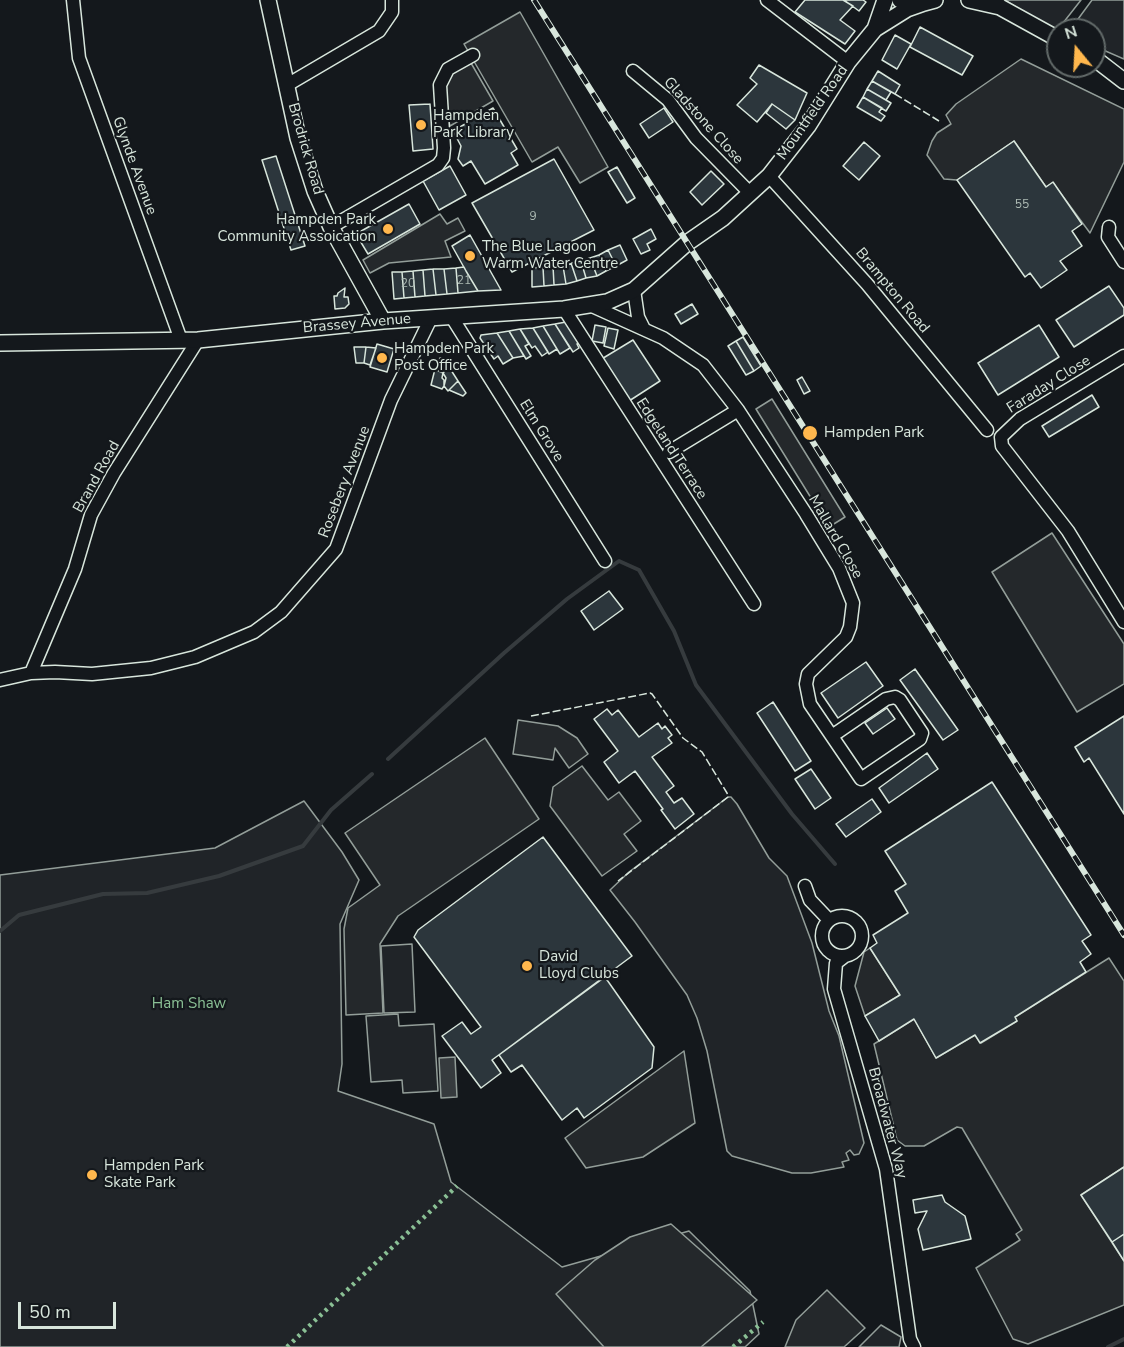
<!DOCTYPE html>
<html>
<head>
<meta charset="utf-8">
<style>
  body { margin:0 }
  #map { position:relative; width:1124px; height:1347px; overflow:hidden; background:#14181c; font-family:"Nunito Sans",sans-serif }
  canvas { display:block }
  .north { position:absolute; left:1046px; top:18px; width:60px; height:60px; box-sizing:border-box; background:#14181c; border:2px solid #626a69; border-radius:50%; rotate:342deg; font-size:16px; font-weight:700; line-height:24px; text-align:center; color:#d8e6dc }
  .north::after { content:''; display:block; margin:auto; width:21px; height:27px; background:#ffb74d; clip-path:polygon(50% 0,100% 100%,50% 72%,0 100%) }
  .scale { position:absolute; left:18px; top:1302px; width:98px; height:27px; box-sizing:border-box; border:3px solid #d8e6dc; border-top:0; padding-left:8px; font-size:18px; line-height:21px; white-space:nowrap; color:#d8e6dc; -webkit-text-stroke:4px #14181c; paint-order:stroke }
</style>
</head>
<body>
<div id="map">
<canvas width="1124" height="1347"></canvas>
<div class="north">N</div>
<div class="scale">50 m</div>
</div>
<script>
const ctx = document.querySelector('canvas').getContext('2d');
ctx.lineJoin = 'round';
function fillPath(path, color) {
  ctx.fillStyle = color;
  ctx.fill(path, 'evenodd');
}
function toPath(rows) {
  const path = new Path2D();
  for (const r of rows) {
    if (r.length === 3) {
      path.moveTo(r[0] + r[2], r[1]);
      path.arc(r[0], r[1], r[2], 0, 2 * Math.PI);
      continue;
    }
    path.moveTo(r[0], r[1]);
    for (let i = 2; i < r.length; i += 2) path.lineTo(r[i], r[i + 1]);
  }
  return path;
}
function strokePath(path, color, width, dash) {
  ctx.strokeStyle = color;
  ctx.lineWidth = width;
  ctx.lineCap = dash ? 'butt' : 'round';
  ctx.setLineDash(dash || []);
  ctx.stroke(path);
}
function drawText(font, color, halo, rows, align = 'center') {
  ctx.font = font + ' "Nunito Sans",sans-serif';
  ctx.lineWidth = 4.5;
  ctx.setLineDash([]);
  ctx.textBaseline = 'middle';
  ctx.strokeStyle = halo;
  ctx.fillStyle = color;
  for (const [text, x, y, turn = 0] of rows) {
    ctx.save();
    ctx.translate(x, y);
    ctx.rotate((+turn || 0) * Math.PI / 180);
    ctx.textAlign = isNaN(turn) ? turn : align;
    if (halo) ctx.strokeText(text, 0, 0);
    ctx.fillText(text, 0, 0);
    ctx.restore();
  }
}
const green = toPath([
  [1005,0,1081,0,1056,32,1005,0],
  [1092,0,1124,0,1124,59,1094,46,1094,30,1070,30,1092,0],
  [728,797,731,797,737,804,769,858,787,876,812,943,829,1011,839,1036,864,1143,859,1154,854,1155,850,1150,846,1153,849,1160,842,1162,844,1167,811,1173,792,1173,732,1156,727,1151,707,1051,697,1018,687,995,635,922,610,890,629,872,728,797],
  [304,801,342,852,359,880,340,924,342,1064,338,1091,434,1124,451,1182,562,1267,689,1231,750,1291,759,1334,745,1347,0,1347,0,875,215,848,304,801],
  [412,944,415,1012,384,1013,381,946,412,944],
  [398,1014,399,1026,434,1024,438,1091,403,1093,402,1080,371,1082,366,1016,398,1014],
  [881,1325,901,1337,899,1347,859,1347,881,1325]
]);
const parking = toPath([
  [520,12,608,167,580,183,558,147,532,162,464,44,520,12],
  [1021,59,1124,109,1124,162,1090,233,1053,183,1046,187,1014,141,957,180,944,179,927,155,932,141,937,133,951,124,946,115,956,104,1021,59],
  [471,63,493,101,450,126,447,115,446,83,451,74,471,63],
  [440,214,447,224,458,218,465,231,445,241,451,257,389,263,370,273,363,260,440,214],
  [772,399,845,517,829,527,756,409,772,399],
  [1052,533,1124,644,1124,684,1077,712,992,572,1052,533],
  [518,720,558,726,577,738,588,754,569,768,555,748,553,760,513,754,518,720],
  [485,738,539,819,398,916,380,944,383,1013,346,1015,344,929,348,908,380,885,345,833,485,738],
  [582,766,608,800,619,792,641,821,624,834,637,851,602,876,550,806,553,787,582,766],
  [870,948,900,995,865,1016,855,986,864,952,870,948],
  [1109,958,1124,981,1124,1167,1081,1195,1124,1261,1124,1305,1028,1344,1013,1339,976,1268,1020,1240,1016,1234,1022,1230,962,1128,957,1127,924,1146,905,1146,897,1140,874,1044,914,1019,936,1058,975,1035,981,1043,1017,1021,1015,1017,1109,958],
  [684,1051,695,1123,643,1157,586,1168,565,1138,684,1051],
  [671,1224,757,1300,701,1347,604,1347,556,1294,595,1260,630,1237,671,1224],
  [827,1290,865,1328,844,1347,785,1347,796,1320,827,1290]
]);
const water = toPath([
  [455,1057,457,1097,441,1098,439,1058,455,1057]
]);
const stream = toPath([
  [388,759,504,653,567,599,619,561,639,570,674,631,696,685,792,814,835,864],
  [0,931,19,915,103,894,147,893,219,876,303,846,331,810,372,774],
  [1108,1347,1124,1339]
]);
const building = toPath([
  [805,0,843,0,853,6,840,20,855,31,845,44,795,12,805,0],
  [844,0,863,0,866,2,859,11,844,0],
  [920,27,973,56,962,75,910,47,920,27],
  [895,35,911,44,897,69,882,60,895,35],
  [759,65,807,93,795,120,772,104,757,122,737,105,757,84,750,78,759,65],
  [878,71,900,85,895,94,872,81,878,71],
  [872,81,891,92,886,100,867,89,872,81],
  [867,89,891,103,886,111,863,97,867,89],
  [863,97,882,108,879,112,885,116,881,121,857,107,863,97],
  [430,104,433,149,413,151,409,105,430,104],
  [772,104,795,120,786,129,766,113,772,104],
  [493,108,517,149,511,153,518,165,485,184,471,161,463,166,458,159,461,146,453,131,493,108],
  [664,108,673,122,649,138,640,124,664,108],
  [1014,141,1046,187,1053,182,1082,224,1072,231,1082,246,1060,261,1067,270,1041,288,1030,273,1025,277,957,180,1014,141],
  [864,142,880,156,859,180,843,166,864,142],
  [276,156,305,246,291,250,262,160,276,156],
  [554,159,594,230,512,272,472,203,554,159],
  [450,166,466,195,439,210,423,181,450,166],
  [617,167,635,198,627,203,608,172,617,167],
  [711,171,724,184,702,205,690,192,711,171],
  [409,204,420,224,368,254,356,234,409,204],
  [651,229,656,239,647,244,650,250,641,254,633,239,651,229],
  [470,235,501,290,478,291,466,271,452,246,470,235],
  [620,245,627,260,616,266,608,250,620,245],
  [608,250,616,266,606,271,599,255,608,250],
  [599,255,606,271,597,276,590,258,599,255],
  [590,258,597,276,586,278,581,261,590,258],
  [581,261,586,278,577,281,571,263,581,261],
  [571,263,577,281,566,284,563,266,571,263],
  [553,266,563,266,566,284,554,285,553,266],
  [553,266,554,285,544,286,543,267,553,266],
  [464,267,466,271,478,291,458,293,456,268,464,267],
  [543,267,544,286,532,287,532,268,543,267],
  [456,268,458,293,447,294,444,269,456,268],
  [433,269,436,295,425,296,423,270,433,269],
  [433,269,444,269,447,294,436,295,433,269],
  [423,270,425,296,415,297,413,271,423,270],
  [413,271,415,297,404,298,402,272,413,271],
  [392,272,402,272,404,298,394,299,392,272],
  [1109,286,1124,308,1124,315,1074,347,1056,320,1109,286],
  [345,288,344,297,348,297,349,304,345,308,335,309,334,296,337,296,338,293,345,288],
  [692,304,698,314,681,324,675,314,692,304],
  [566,322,579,343,577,344,579,348,573,352,555,324,566,322],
  [555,324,570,348,560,354,543,326,555,324],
  [595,325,606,327,603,343,592,341,595,325],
  [1039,325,1059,357,998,395,978,363,1039,325],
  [543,326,557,349,549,354,533,328,543,326],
  [533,328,548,352,542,356,535,346,532,348,520,329,533,328],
  [608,328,618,330,614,349,604,346,608,328],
  [520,329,529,344,525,346,531,356,526,359,509,331,520,329],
  [509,331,524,356,513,358,497,333,509,331],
  [497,333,513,358,503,364,498,356,494,359,480,338,481,335,497,333],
  [743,337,761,366,754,371,736,341,743,337],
  [633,340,660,381,629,401,600,360,633,340],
  [736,341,754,371,746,375,728,346,736,341],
  [377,344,394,349,387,372,370,367,377,344],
  [354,347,366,347,364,363,356,363,354,347],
  [366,347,376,348,370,365,364,363,366,347],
  [440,358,443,358,449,367,443,373,435,369,440,358],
  [449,367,458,381,448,391,444,386,446,378,443,373,449,367],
  [435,369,443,373,442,378,444,380,444,386,442,389,431,385,435,369],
  [802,377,810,391,804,394,797,380,802,377],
  [458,381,466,393,463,396,449,390,458,381],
  [1092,395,1099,407,1049,437,1042,426,1092,395],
  [609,591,623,609,594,630,581,611,609,591],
  [866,662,883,686,838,718,821,693,866,662],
  [915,669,958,730,943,740,900,680,915,669],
  [773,702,811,761,795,771,757,713,773,702],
  [887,708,895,719,873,734,865,723,887,708],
  [607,709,612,715,618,710,639,737,658,723,662,729,665,726,672,735,668,738,672,743,652,757,674,786,666,792,674,803,682,798,694,814,675,829,661,810,663,809,635,771,619,783,604,762,618,751,594,719,607,709],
  [1124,716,1124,814,1089,758,1084,762,1075,747,1124,716],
  [927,753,938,769,889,803,879,788,927,753],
  [811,769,831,798,815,809,795,779,811,769],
  [992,782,1091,935,1082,941,1091,954,1080,962,1086,972,1015,1017,1017,1021,980,1043,975,1035,936,1058,914,1019,879,1041,865,1016,900,995,870,948,877,943,873,935,908,913,895,891,906,884,885,851,992,782],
  [872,799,881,812,846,837,836,824,872,799],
  [543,837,632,956,492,1060,501,1073,481,1088,442,1036,462,1022,471,1034,481,1027,414,937,418,930,543,837],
  [605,977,654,1047,652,1068,584,1118,577,1108,562,1120,522,1065,511,1072,499,1055,605,977],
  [1124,1167,1124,1234,1112,1242,1081,1195,1124,1167],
  [942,1195,945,1202,965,1216,971,1239,923,1250,918,1229,927,1211,915,1213,913,1200,942,1195],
  [1124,1234,1124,1261,1112,1242,1124,1234]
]);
const minor = toPath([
  [73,0,79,58,181,340],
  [767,0,848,62],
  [633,71,668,100,696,138,750,193],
  [287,85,379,31,392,12,392,0],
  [769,176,867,284,987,430],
  [331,227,438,165,443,158,444,148,440,85,448,69,473,55],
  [1109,227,1108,237,1124,262],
  [634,290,638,317,644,329],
  [592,306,663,338,703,365,738,410,806,514,839,568,853,603,850,627,846,637,808,674,806,684,810,704,861,779,920,739,922,733,900,700,895,697,886,699,832,736],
  [564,309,754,604],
  [451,316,605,561],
  [1124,356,1020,419,1001,437,1002,446,1068,531,1124,622],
  [669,452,738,410],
  [31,673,75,569,91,515,114,473,198,340],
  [0,680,31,673,55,672,92,674,151,668,195,657,254,632,281,612,336,549,391,400,431,318],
  [805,886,810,900,829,920],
  [842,936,20],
  [845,956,836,963,834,989,886,1169,910,1339,914,1347]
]);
const tertiary = toPath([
  [268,0,298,138,315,191,331,227,383,321],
  [900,0,911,3,924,3,935,0],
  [969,0,1000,7],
  [993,0,1000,7,1058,39],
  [875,29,907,9,924,3],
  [1094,58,1124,81],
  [0,343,198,340,383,321,564,309,607,302,634,290,687,243,723,218,769,176,808,126,848,62,875,29,885,0]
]);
const rail = toPath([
  [534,0,1124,935]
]);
const hedge = toPath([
  [287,1347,457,1186],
  [733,1347,763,1322]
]);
const fence = toPath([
  [895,94,939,121],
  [531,716,650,693,652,694,683,738,702,752,727,793,728,797,618,881]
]);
const markers = [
  [421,125,6,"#ffb74d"],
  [388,229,6,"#ffb74d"],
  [470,256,6,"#ffb74d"],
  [382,358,6,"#ffb74d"],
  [810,433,8,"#ffb74d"],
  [527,966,6,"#ffb74d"],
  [92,1175,6,"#ffb74d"]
];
const numberNames = [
  ["55",1022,205],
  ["9",533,217],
  ["21",464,281],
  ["20",408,284]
];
const streetNames = [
  ["Mountfield Road",813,113,-55],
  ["Gladstone Close",703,121,48],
  ["Brodrick Road",305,149,74],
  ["Glynde Avenue",134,166,70],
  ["Brampton Road",892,291,50],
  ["Brassey Avenue",357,324,-5],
  ["Faraday Close",1049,385,-32],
  ["Elm Grove",541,431,58],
  ["Edgeland Terrace",671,449,57],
  ["Brand Road",97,477,-61],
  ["Rosebery Avenue",345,482,-69],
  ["Mallard Close",835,537,60],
  ["Broadwater Way",887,1123,75]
];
const poiNames = [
  ["Hampden",433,116],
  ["Park Library",433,133],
  ["Hampden Park",376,220,"right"],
  ["Community Assoication",376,237,"right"],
  ["The Blue Lagoon",482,247],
  ["Warm Water Centre",482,264],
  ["Hampden Park",394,349],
  ["Post Office",394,366],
  ["Hampden Park",824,433],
  ["David",539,957],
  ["Lloyd Clubs",539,974],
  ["Hampden Park",104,1166],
  ["Skate Park",104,1183]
];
const parkNames = [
  ["Ham Shaw",189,1004]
];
fillPath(green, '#202428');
strokePath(green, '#939e99', 1.5);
fillPath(parking, '#24282b');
strokePath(parking, '#939e99', 1.5);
fillPath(water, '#363b3e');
strokePath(water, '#939e99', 1.5);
strokePath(stream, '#363b3e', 4);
fillPath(building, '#2c363c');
strokePath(building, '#d8e6dc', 1.5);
strokePath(minor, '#d8e6dc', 15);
strokePath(tertiary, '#d8e6dc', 18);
strokePath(minor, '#14181c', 12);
strokePath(tertiary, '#14181c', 15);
strokePath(rail, '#d8e6dc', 6);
strokePath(rail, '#14181c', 4, [11]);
strokePath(hedge, '#8ac095', 4.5, [3, 4.5]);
strokePath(fence, '#d8e6dc', 1.5, [8, 3]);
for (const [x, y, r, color] of markers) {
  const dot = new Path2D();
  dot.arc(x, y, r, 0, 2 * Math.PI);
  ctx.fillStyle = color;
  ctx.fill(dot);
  strokePath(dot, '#14181c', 2);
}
drawText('12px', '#adbab4', null, numberNames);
drawText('15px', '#d8e6dc', '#14181c', streetNames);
drawText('15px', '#d8e6dc', '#14181c', poiNames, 'left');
drawText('15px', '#8ac095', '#14181c', parkNames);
</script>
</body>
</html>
